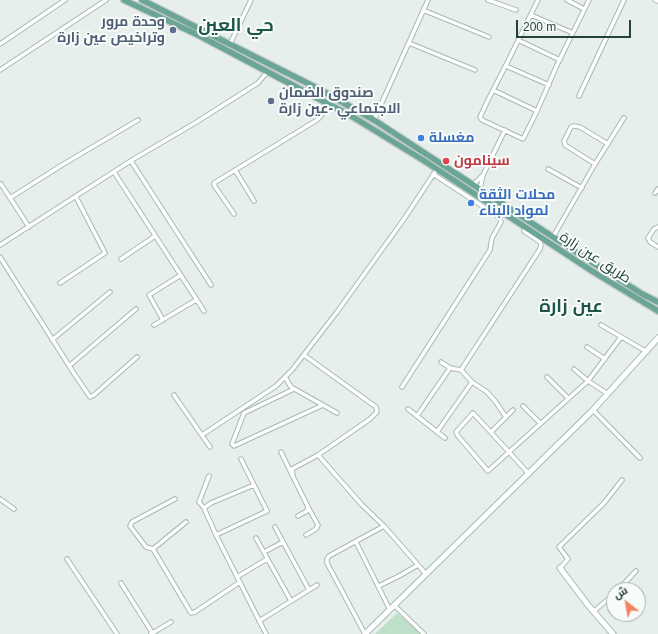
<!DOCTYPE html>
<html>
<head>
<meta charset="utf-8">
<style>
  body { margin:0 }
  #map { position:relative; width:658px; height:634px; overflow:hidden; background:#e6efeb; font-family:Arial,Cairo,sans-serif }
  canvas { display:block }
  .north { position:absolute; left:606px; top:582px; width:40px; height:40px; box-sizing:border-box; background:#f7fbf9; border:1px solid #a3b1ad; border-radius:50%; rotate:329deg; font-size:11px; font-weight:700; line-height:16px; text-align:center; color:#24423a }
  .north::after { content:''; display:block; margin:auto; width:14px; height:18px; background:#f4845f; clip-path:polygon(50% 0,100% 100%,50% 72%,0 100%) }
  .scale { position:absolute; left:516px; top:20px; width:115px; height:18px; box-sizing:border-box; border:2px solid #24423a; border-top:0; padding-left:5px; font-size:12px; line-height:14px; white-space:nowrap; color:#24423a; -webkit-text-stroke:3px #f7fbf9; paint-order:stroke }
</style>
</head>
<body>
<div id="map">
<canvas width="658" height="634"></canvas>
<div class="north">ش</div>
<div class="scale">200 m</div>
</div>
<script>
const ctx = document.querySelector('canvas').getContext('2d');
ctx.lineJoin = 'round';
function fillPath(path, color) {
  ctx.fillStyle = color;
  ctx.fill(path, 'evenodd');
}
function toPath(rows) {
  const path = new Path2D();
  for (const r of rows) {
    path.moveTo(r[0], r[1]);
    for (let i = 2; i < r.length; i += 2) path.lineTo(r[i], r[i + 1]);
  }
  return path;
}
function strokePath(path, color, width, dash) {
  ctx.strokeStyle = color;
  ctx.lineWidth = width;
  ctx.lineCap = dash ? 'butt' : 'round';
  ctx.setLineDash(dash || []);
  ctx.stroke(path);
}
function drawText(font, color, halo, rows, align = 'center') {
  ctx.font = font + ' Arial,Cairo,sans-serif';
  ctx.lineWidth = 4;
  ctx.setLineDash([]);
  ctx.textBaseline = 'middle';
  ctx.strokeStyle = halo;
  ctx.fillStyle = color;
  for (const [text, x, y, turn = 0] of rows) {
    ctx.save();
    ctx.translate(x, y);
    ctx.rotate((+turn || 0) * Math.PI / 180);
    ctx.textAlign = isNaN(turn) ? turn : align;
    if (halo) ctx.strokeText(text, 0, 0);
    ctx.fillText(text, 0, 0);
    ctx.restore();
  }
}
const green = toPath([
  [397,613,422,634,375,634]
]);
const street = toPath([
  [488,0,516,10],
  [567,0,584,9],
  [655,0,658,1],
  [423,10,489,37],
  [531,15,573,33],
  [518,40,560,60],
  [409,43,475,70],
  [0,44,65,0],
  [230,44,251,0],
  [506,66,549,85],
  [0,70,106,0],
  [493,90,537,111,523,139,482,120,480,117,488,100,508,61,538,0],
  [579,96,624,0],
  [537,111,557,65,589,0],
  [374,120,428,0],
  [131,161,211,285],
  [595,164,565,145,564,141,571,127,574,126,580,127,608,144],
  [548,169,582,188],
  [235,170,254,201],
  [114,172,204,311],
  [1,184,29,227],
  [473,185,482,176],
  [480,189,483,175,505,130],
  [655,193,658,189],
  [10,198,62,165,138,120],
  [234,214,214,185,214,183,317,120,321,116,327,103],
  [658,227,654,229,648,238,650,242,658,247],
  [553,237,595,164,624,118],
  [0,245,132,160,195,123,247,90,258,83,268,71],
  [0,257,75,375,90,397,94,395,137,357],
  [121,259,155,236],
  [60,283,105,253,76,197],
  [163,320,149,295,181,275],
  [154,325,196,300],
  [601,325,647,352],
  [52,340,110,292],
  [587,347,605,359],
  [441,362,450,368,461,370,472,382,487,392,495,401,506,417],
  [69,366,136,309],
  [574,369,588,381,608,394],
  [461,370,540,249,541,245,540,242,524,231],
  [285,377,291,387,337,413],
  [547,377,568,398],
  [402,387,490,250,492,238,501,222,499,217,433,174],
  [294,389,244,413,232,444,234,446,323,405],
  [174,395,210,447],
  [523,406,540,423],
  [408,409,445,438],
  [593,410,640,458],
  [417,416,450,368],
  [437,432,472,382],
  [491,432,513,410],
  [202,435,276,386,292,370,337,312,404,219,437,169],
  [281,452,308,507,307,511,298,516],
  [318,455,362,505,384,526,426,574],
  [293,474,292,469,318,455,370,419,377,412,376,407,304,355],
  [529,474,509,452,473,413,456,432,458,436,488,471,509,452,588,381,621,337],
  [254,485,211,503,204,508,216,535,266,634],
  [0,499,14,509],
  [175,499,132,522,130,526,146,547,153,549,186,522],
  [204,508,199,502,209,476],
  [275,527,309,590],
  [216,535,267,511,241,459],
  [306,535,316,529,318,525,308,507],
  [256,538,291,601],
  [356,542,390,610],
  [153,549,191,613,195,612,240,582],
  [264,552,283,542],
  [67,559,117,634],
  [560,568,568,559,559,547,604,503,622,480],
  [237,577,267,559],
  [121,583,153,634],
  [379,586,399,576,418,565],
  [618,590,636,571],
  [395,606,424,634],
  [593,612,614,594],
  [259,621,317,585],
  [151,634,171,622],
  [365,634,327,563,327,559,329,556,384,526]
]);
const secondary = toPath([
  [560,568,588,605,613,634],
  [365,634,593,410,658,338]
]);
const primary = toPath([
  [124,0,198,35,353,117,423,160,592,271,658,311],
  [142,0,319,89,374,120,579,254,642,294,658,302]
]);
const markers = [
  [173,30,4,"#5c6f8a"],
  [271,101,4,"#5c6f8a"],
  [421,138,4,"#3f7fe0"],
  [446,161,4,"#e0444e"],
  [471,203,4,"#3f7fe0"]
];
const serviceNames = [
  ["وحدة مرور",165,22],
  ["وتراخيص عين زارة",165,38],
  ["صندوق الضمان",279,93,"left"],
  ["الاجتماعي -عين زارة",279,109,"left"]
];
const shopNames = [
  ["مغسلة",429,138],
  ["محلات الثقة",479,195],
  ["لمواد البناء",479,211]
];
const healthNames = [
  ["سينامون",454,161]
];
const streetNames = [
  ["طريق عين زارة",595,258,33]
];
const districtNames = [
  ["حي العين",236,26],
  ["عين زارة",571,307]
];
fillPath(green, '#bfe0c8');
strokePath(street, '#a8b8b2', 5.5);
strokePath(secondary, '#a4bbb3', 7);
strokePath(primary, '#c2cac8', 8);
strokePath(street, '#fff', 3.5);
strokePath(secondary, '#fff', 5);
strokePath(primary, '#6aa596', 5.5);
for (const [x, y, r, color] of markers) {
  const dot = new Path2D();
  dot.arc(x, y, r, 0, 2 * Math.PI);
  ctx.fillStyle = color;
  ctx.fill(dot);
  strokePath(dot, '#f7fbf9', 1.5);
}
drawText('bold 14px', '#4e5e75', '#f7fbf9', serviceNames, 'right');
drawText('bold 14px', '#366cbe', '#f7fbf9', shopNames, 'left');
drawText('bold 14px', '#be3a42', '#f7fbf9', healthNames, 'left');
drawText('14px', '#24423a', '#f7fbf9', streetNames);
drawText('bold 18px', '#1f5548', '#f7fbf9', districtNames);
</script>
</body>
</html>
